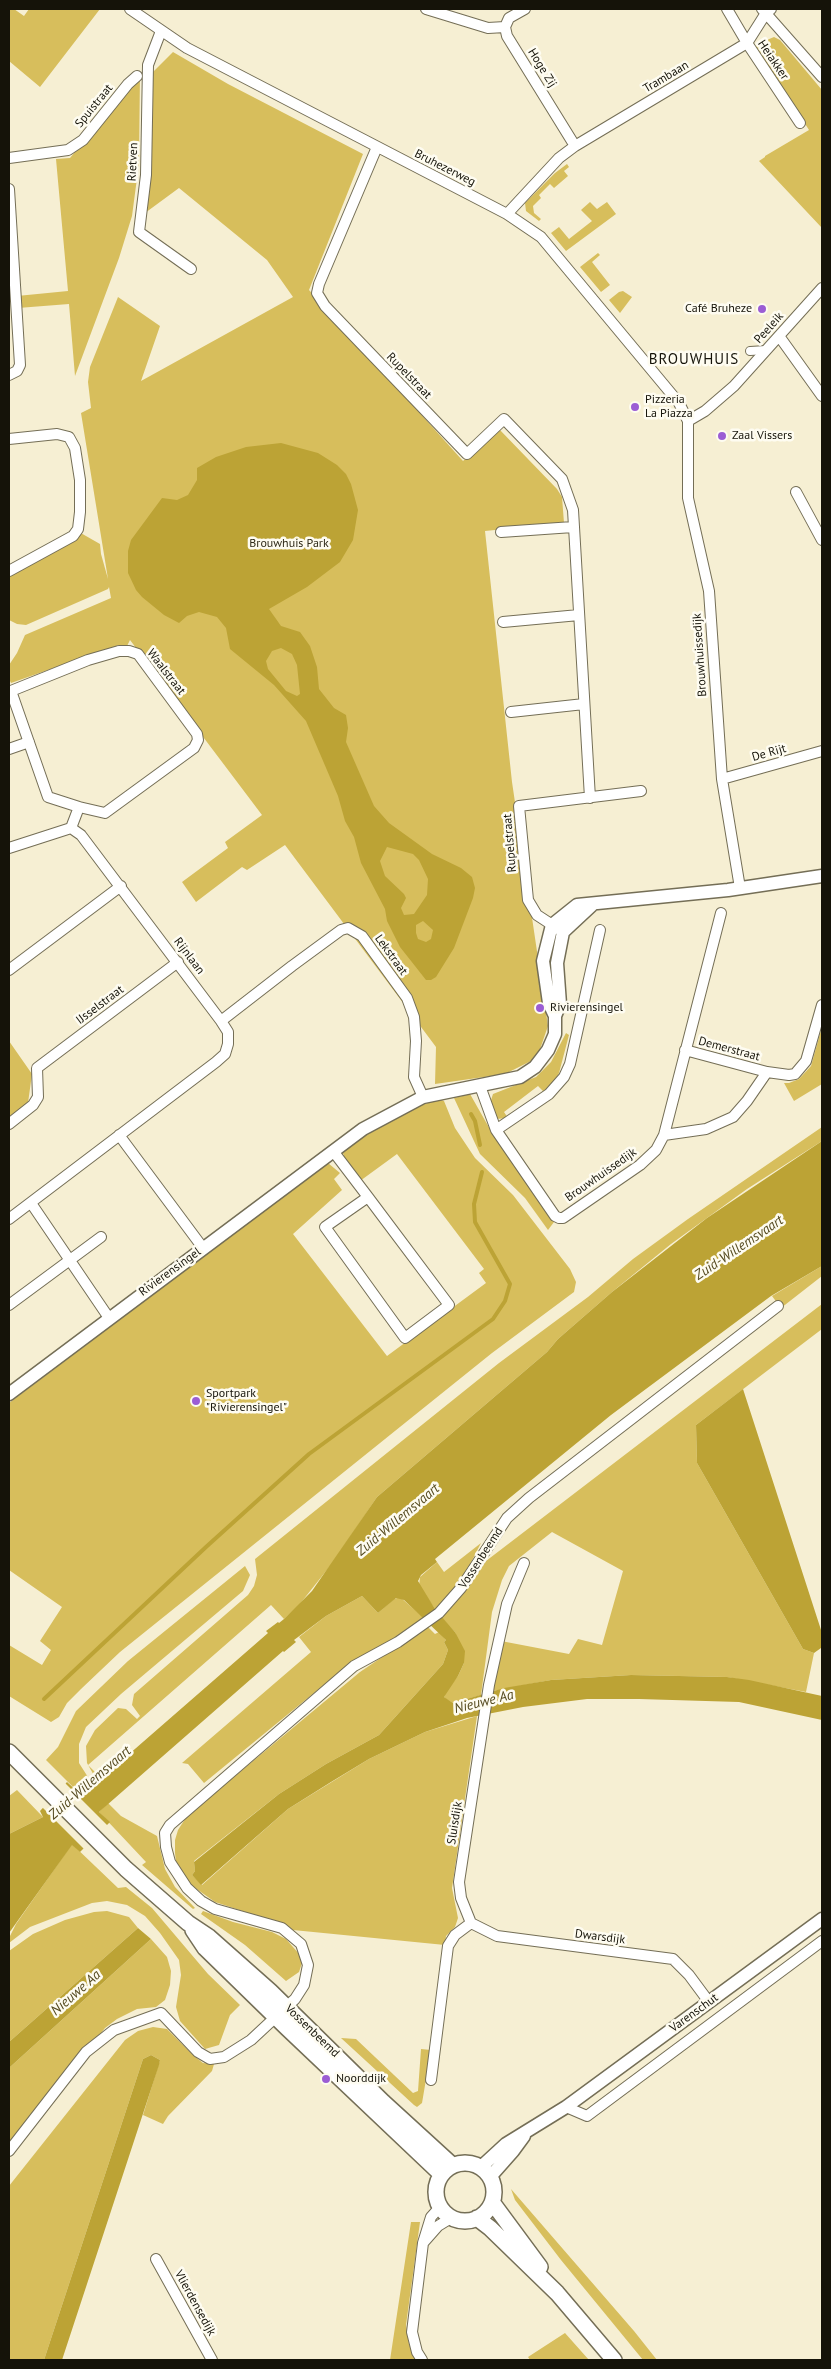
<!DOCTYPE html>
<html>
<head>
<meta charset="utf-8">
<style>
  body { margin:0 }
  #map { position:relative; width:831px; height:2369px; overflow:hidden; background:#f6efd3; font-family:"PT Sans",sans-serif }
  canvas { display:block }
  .frame { position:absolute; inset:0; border:10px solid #151309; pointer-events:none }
</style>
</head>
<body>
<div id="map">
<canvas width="831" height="2369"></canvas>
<div class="frame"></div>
</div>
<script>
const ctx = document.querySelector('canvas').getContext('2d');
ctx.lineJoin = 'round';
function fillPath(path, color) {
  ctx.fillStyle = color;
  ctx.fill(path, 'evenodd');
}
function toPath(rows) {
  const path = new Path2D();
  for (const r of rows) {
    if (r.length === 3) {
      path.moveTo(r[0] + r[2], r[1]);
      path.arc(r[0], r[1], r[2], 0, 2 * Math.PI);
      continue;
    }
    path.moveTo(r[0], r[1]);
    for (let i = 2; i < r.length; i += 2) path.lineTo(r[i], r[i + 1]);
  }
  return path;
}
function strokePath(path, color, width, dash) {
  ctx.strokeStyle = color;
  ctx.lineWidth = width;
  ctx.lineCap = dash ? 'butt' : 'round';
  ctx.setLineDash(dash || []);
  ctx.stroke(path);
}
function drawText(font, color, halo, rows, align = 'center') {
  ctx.font = font + ' "PT Sans",sans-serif';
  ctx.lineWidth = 5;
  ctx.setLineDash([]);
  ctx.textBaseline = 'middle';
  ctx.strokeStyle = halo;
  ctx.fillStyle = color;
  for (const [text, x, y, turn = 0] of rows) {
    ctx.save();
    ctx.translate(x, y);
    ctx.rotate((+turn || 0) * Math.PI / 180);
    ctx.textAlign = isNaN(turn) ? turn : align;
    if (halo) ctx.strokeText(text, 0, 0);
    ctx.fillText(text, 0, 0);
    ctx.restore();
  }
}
const green = toPath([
  [9,9,14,9,24,16,29,9,100,9,40,87,9,61],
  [774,37,780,40,822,90,822,228,759,161,765,157,765,156,809,130,755,45],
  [173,52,228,84,363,154,309,290,463,461,499,429,557,489,562,497,564,523,485,531,512,782,548,1026,537,1058,505,1074,435,1084,436,1047,285,845,247,870,242,867,196,902,182,882,228,848,225,842,262,815,130,640,127,646,119,645,11,683,9,679,9,665,17,653,25,635,111,598,109,587,108,589,26,625,17,624,9,620,9,575,79,532,100,544,101,554,108,579,81,413,91,408,88,382,90,367,118,297,160,326,141,381,293,297,267,260,179,188,145,213,151,163,152,73],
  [140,72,139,163,132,216,119,258,75,376,69,304,18,308,17,296,68,291,56,159,70,158],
  [567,164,569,167,564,171,568,176,554,188,550,184,539,195,541,198,533,206,534,213,541,219,539,221,526,211,525,203,555,173],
  [590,202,597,209,607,202,616,214,566,251,551,233,559,227,569,239,592,221,581,210],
  [598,253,600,255,592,262,610,285,601,292,580,267],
  [623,291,632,297,620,313,609,300,619,292],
  [822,1027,822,1084,794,1101,784,1083,789,1083,799,1079,811,1066],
  [566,1033,569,1035,559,1073,554,1083,544,1092,538,1086,504,1112,508,1118,496,1119,490,1103,493,1094,536,1077,551,1062],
  [9,1041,32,1074,28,1103,9,1117],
  [470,1094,491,1131,554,1222,548,1230,525,1198,480,1154,454,1098],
  [439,1099,444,1101,455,1128,475,1158,513,1195,570,1269,576,1282,574,1292,492,1353,120,1652,81,1689,67,1703,59,1717,51,1722,9,1696,9,1645,42,1665,51,1650,40,1641,62,1607,9,1570,9,1403,328,1163,340,1173,334,1179,342,1190,293,1234,387,1356,486,1283,479,1273,484,1269,397,1154,360,1181,342,1159,344,1155,341,1151,386,1123,422,1105],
  [822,1127,822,1141,747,1189,671,1244,612,1292,558,1339,547,1352,377,1497,334,1561,299,1605,284,1619,271,1605,88,1765,99,1776,96,1779,87,1763,86,1746,95,1730,118,1708,126,1709,137,1719,140,1716,132,1705,134,1694,248,1595,254,1586,257,1575,255,1559,499,1363,588,1297,633,1259,688,1219],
  [822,1266,822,1276,781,1308,772,1296],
  [822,1304,822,1329,696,1425,697,1463,803,1649,814,1653,806,1692,727,1677,631,1675,551,1680,493,1691,501,1641,569,1654,578,1639,602,1645,623,1571,552,1532,509,1566,502,1580,492,1612,481,1695,453,1703,446,1699,444,1697,446,1691,458,1676,464,1663,455,1632,440,1616,464,1591,486,1561],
  [481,1543,460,1584,435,1609,419,1586,420,1577,437,1562,444,1572],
  [245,1566,250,1575,243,1591,121,1694,86,1727,79,1744,79,1763,93,1785,81,1795,46,1760,58,1747,76,1711,128,1661],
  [362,1596,378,1613,394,1599,400,1597,425,1619,407,1633,353,1661,204,1783,188,1764,182,1763,311,1652,299,1637,326,1616],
  [431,1624,428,1627,435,1634,439,1632,446,1640,444,1642,448,1650,443,1664,379,1735,326,1764,279,1794,194,1861,195,1871,192,1875,202,1885,288,1809,369,1759,425,1732,477,1716,452,1888,458,1918,455,1927,446,1936,445,1945,293,1930,285,1925,215,1902,191,1885,181,1872,176,1862,175,1853,175,1840,178,1830,187,1816,360,1672],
  [17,1790,43,1817,9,1834,9,1796],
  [108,1803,121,1816,157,1836,165,1869,175,1887,195,1908,193,1909,142,1865,146,1862,99,1812],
  [72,1844,118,1888,126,1887,152,1908,208,1974,240,2005,230,2015,219,2045,205,2049,180,2021,176,2007,181,1975,179,1960,160,1933,145,1916,127,1905,107,1901,92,1903,30,1927,9,1943,9,1938,16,1924],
  [107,1911,129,1917,138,1928,9,2042,9,1951,33,1934,65,1920,94,1912],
  [203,1911,233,1922,272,1932,286,1939,300,1955,302,1963,299,1972,286,1981,245,1945,201,1914],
  [151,1939,167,1957,171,1971,170,1985,165,2000,156,2007,137,2009,117,2019,105,2028,9,2148,9,2068],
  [153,2027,167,2029,194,2056,203,2063,214,2064,212,2071,168,2116,163,2124,143,2115,160,2060,151,2055,143,2059,44,2360,9,2360,9,2186,125,2040,138,2031],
  [341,2038,356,2039,413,2093,418,2091,421,2049,431,2050,422,2103,417,2107,414,2105],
  [511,2189,634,2331,657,2360,643,2360,561,2260,515,2200],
  [411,2222,420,2222,406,2325,409,2344,416,2360,390,2360],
  [565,2333,589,2360,530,2360,528,2357]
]);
const water = toPath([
  [281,443,318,453,337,465,346,474,351,484,358,510,353,540,340,562,307,587,269,609,281,626,300,632,310,646,317,667,319,689,334,708,346,715,348,728,346,742,374,806,389,823,432,854,461,868,472,877,475,888,473,898,454,948,436,977,431,980,426,980,415,966,400,947,387,921,385,909,361,863,354,837,345,821,338,796,306,721,274,685,230,649,226,628,217,617,199,612,187,616,179,623,164,615,142,597,136,590,128,573,128,551,131,540,162,498,177,500,188,495,197,480,197,468,216,457,246,447],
  [281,648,292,654,297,665,300,694,297,696,286,691,268,669,266,661,272,651],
  [387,847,413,854,419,860,428,879,427,895,414,914,404,915,401,908,406,898,404,894,385,876,380,861],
  [423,921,433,930,431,939,426,942,418,939,416,933,416,925],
  [822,1141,822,1266,771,1296,611,1415,435,1559,437,1562,421,1575,418,1581,435,1609,455,1632,465,1651,464,1663,458,1676,444,1697,453,1703,504,1688,551,1680,631,1675,727,1677,749,1680,822,1696,822,1720,739,1702,639,1699,587,1699,523,1707,467,1718,425,1732,369,1759,331,1782,288,1809,201,1885,192,1875,195,1871,194,1862,279,1794,326,1764,379,1735,443,1664,448,1650,444,1642,446,1640,404,1600,396,1598,378,1613,362,1596,326,1616,294,1640,296,1642,284,1652,283,1651,99,1812,110,1822,80,1852,72,1845,9,1933,9,1834,43,1817,40,1811,67,1782,81,1795,104,1775,103,1773,120,1762,268,1633,266,1631,278,1622,279,1623,284,1619,312,1591,377,1497,547,1352,558,1339,612,1292,707,1218],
  [743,1389,822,1633,821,1648,814,1653,803,1649,697,1463,696,1425],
  [138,1928,151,1939,9,2068,9,2042],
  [151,2055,160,2060,159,2065,62,2360,44,2360,143,2059]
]);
const pier = toPath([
  [64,1782,109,1827,85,1850,41,1806]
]);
const stream = toPath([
  [471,1114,475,1121,480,1145],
  [44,1699,206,1547,309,1454,493,1319,505,1301,510,1284,475,1222,474,1204,482,1172]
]);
const pedestrian = toPath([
  [750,351,766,350]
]);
const minor = toPath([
  [130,9,187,48,507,214,541,237,679,403,688,421,688,498,709,591,722,779,740,888],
  [426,9,488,28,505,27],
  [525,9,509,18,505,27,507,36,575,146],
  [727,9,747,43,800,123],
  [762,9,822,77],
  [161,31,148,65,146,175,139,232,191,269],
  [377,147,319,284,317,293,325,306,467,454,504,419,562,479,573,510,590,798],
  [9,158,68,150,83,140,128,84,137,76],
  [9,189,20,365,17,371,9,375],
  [507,214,559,158,575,146,747,43,766,13,771,9],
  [779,336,822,396],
  [688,421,705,411,734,386,822,288],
  [9,439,57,434,69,437,75,448,80,480,80,512,78,529,73,536,9,571],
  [796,492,822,540],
  [501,532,573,527],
  [503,622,579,615],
  [119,651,129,651,138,654,197,734,198,740,194,748,105,813,79,807,48,797,11,691,88,660,119,651],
  [511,712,584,704],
  [9,749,29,742],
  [722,779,822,751],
  [71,828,79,807],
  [9,848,71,828,81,835,221,1021,228,1032,228,1044,225,1054,216,1062,9,1219],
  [563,932,537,915,528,900,519,806,641,791],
  [9,970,121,886],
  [221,1021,292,966,341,930,348,928,362,936,407,998,414,1017,416,1041,414,1077,423,1097],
  [685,1050,767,1072,789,1075,795,1074,806,1061,822,1005],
  [480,1086,496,1130,555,1216,559,1218,563,1218,640,1165,656,1150,664,1135,721,913],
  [9,1124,33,1105,38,1097,37,1068,178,962],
  [496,1130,549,1094,564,1077,570,1064,600,930],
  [119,1135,203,1248],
  [664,1135,706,1129,733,1117,747,1101,767,1072],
  [333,1151,368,1197,449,1305,405,1338,325,1227,368,1197],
  [31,1203,109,1318],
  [9,1305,101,1237],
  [471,1923,497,1936,673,1959,689,1975,709,2002],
  [431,2080,448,1946,455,1935,471,1923,461,1898,459,1882,489,1685,507,1604,524,1563],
  [566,2107,587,2116,822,1941],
  [9,2151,86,2052,114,2030,161,2013,198,2052,210,2059,224,2057,251,2040,295,1999,304,1985,308,1965,301,1944,282,1928,215,1909,201,1901,187,1888,170,1862,166,1847,165,1833,170,1825,354,1666,398,1642,439,1613,461,1588,507,1518,529,1498,778,1306],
  [423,2243,438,2226,451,2218],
  [156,2259,212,2360],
  [422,2360,417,2352,412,2332,423,2243,431,2217,440,2207]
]);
const tertiary = toPath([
  [555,1016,549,1003,543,961,552,925,577,905,728,890,822,876],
  [9,1394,363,1129,423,1097,520,1077,535,1067,548,1050,555,1034,555,1016,560,1004,557,963,563,932,592,905],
  [481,2167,506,2144,566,2107,822,1919],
  [490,2177,513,2151,524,2136]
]);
const secondary = toPath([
  [9,1752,126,1869,188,1923,209,1937,270,1991,383,2102,452,2165],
  [193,1930,205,1948,287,2028,441,2174],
  [465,2192,29],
  [492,2202,540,2267],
  [477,2218,490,2228,557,2293,614,2360]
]);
const markers = [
  [762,309,5,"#9b5dd4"],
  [635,407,5,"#9b5dd4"],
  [722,436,5,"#9b5dd4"],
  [540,1008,5,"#9b5dd4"],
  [196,1401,5,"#9b5dd4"],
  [326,2079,5,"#9b5dd4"]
];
const streetNames = [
  ["Heiakker",773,60,56],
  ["Hoge Zij",542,68,58],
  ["Trambaan",666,77,-31],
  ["Spuistraat",94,106,-51],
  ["Rietven",133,162,-87],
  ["Bruhezerweg",445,168,27],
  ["Peeleik",769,328,-48],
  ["Rupelstraat",409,376,46],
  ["Brouwhuissedijk",700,655,-94],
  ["Waalstraat",166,672,52],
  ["De Rijt",769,753,-16],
  ["Rupelstraat",510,843,-95],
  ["Lekstraat",391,955,54],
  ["Rijnlaan",189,956,53],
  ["IJsselstraat",100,1005,-37],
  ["Demerstraat",729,1049,15],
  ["Brouwhuissedijk",601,1175,-35],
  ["Rivierensingel",170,1272,-36],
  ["Vossenbeemd",481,1558,-57],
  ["Sluisdijk",455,1823,-81],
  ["Dwarsdijk",600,1937,7],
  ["Varenschut",694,2013,-36],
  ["Vossenbeemd",312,2031,44],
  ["Vlierdensedijk",195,2303,61]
];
const poiNames = [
  ["Café Bruheze",752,309,"right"],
  ["Pizzeria",645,400],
  ["La Piazza",645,414],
  ["Zaal Vissers",732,436],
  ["Rivierensingel",550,1008],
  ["Sportpark",206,1394],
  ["\"Rivierensingel\"",206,1408],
  ["Noorddijk",336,2079]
];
const parkNames = [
  ["Brouwhuis Park",289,544]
];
const waterNames = [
  ["Zuid-Willemsvaart",739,1248,-34],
  ["Zuid-Willemsvaart",398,1520,-40],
  ["Nieuwe Aa",484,1702,-14],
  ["Zuid-Willemsvaart",90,1783,-41],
  ["Nieuwe Aa",76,1993,-41]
];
const quarterNames = [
  ["BROUWHUIS",694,360]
];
fillPath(green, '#d7be5c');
fillPath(water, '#bca335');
fillPath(pier, '#f6efd3');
strokePath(stream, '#bca335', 4);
strokePath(pedestrian, '#746e56', 10);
strokePath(minor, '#746e56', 12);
strokePath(tertiary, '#746e56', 15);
strokePath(secondary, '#746e56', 18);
strokePath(pedestrian, '#fff', 8);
strokePath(minor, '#fff', 10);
strokePath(tertiary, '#fff', 12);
strokePath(secondary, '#fff', 15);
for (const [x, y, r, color] of markers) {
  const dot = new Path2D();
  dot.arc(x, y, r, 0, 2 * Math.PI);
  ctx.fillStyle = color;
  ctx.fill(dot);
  strokePath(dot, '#fefcf1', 2);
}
drawText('12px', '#151309', '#fefcf1', streetNames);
drawText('12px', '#151309', '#fefcf1', poiNames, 'left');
drawText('12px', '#2f2a18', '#fefcf1', parkNames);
drawText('italic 14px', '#554a1f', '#fefcf1', waterNames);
ctx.letterSpacing = '1px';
drawText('15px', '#151309', '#fefcf1', quarterNames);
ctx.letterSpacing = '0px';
</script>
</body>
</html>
